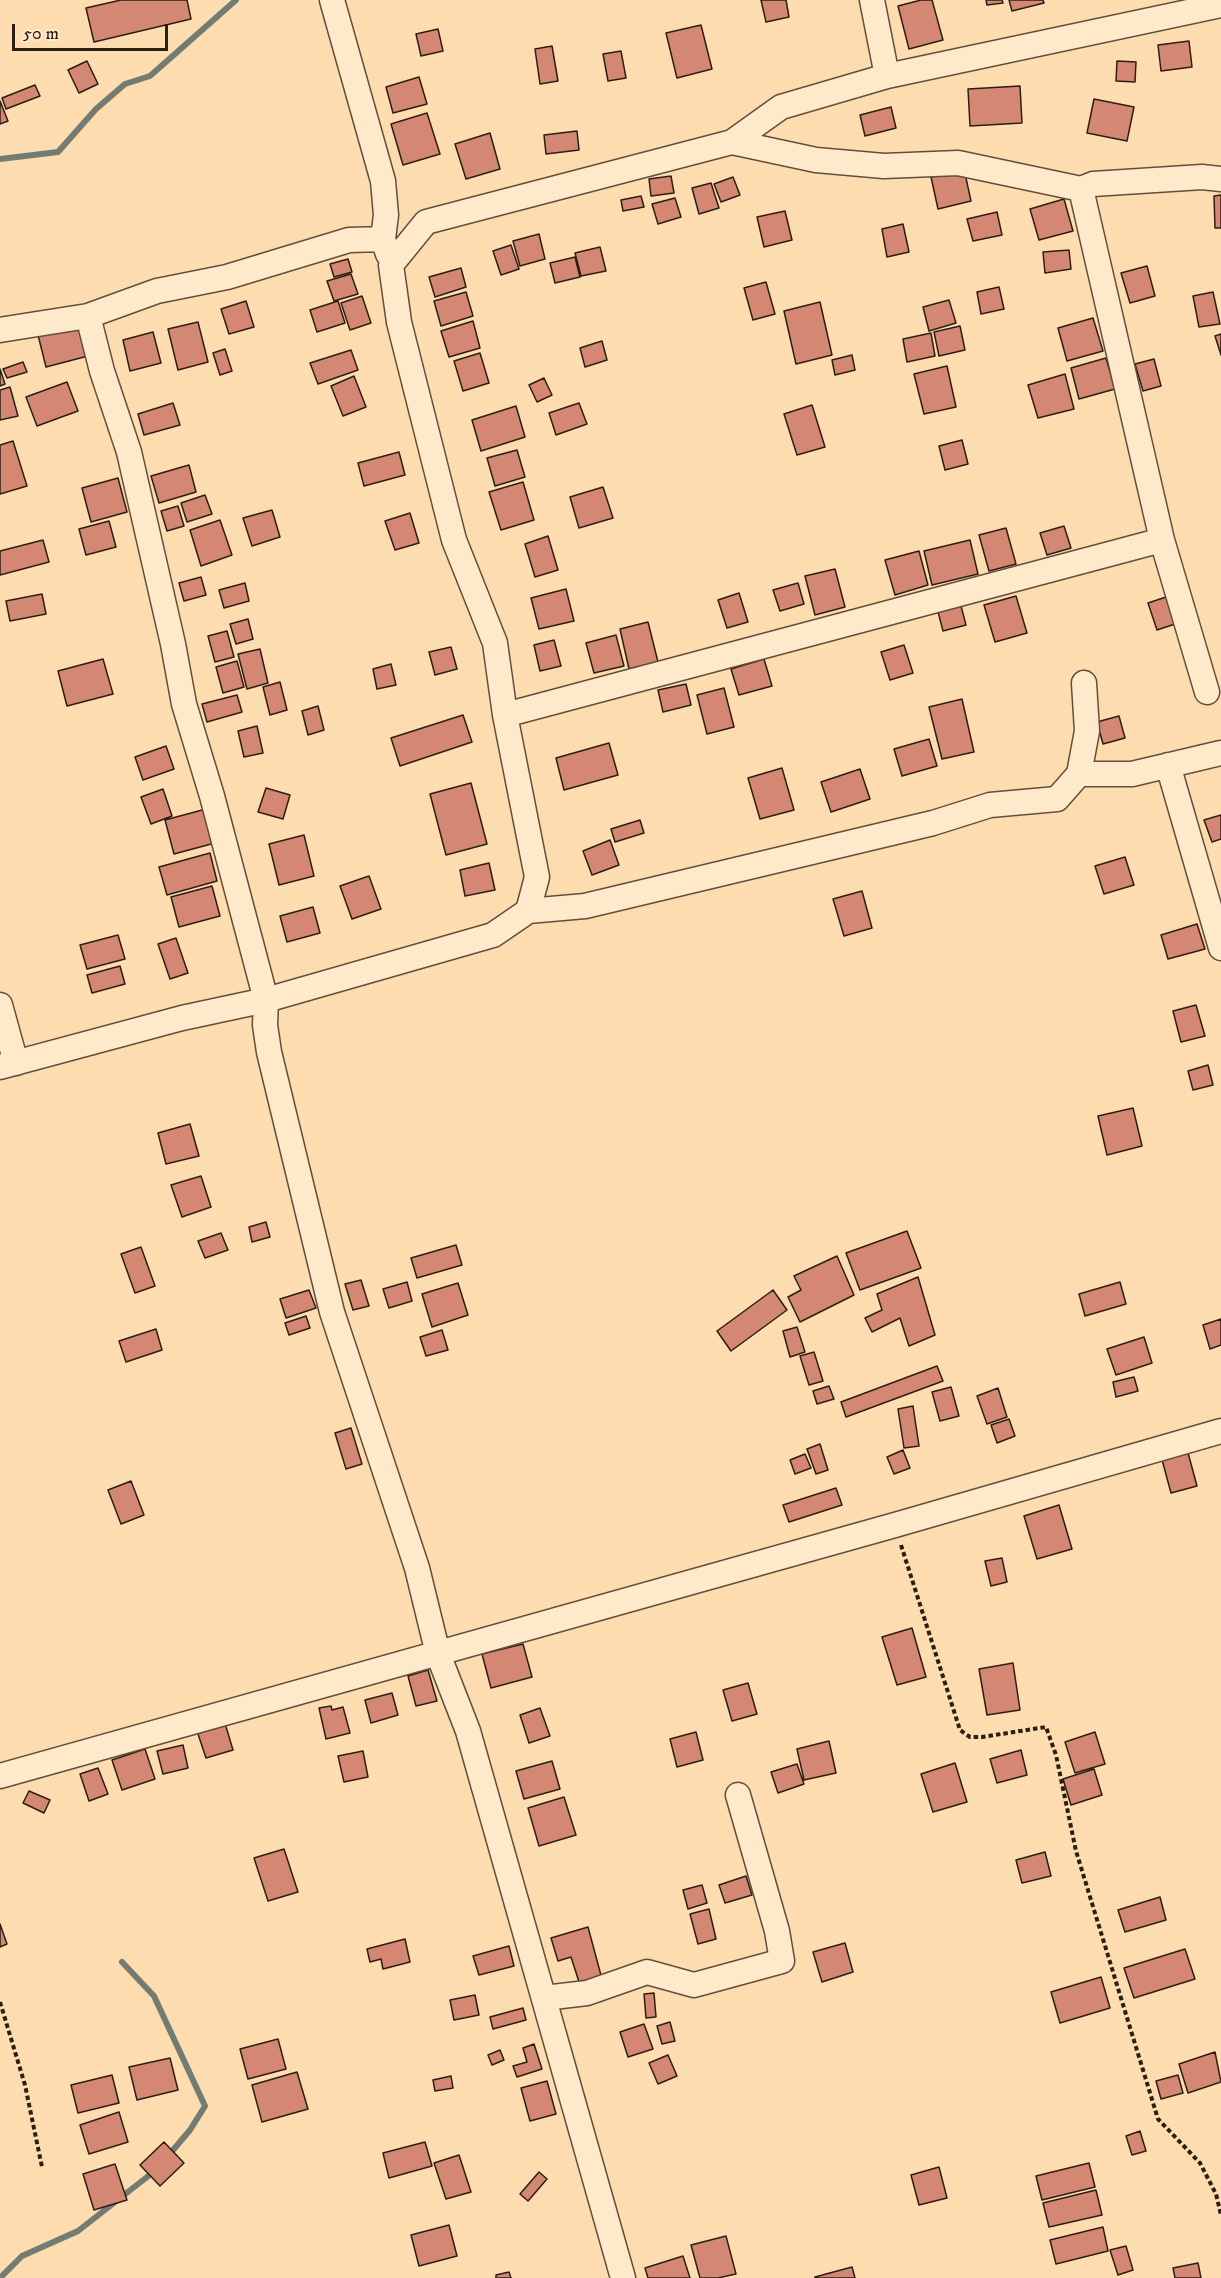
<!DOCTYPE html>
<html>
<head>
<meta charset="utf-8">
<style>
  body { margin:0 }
  #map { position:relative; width:1221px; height:2278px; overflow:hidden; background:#fdddaf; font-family:"IM FELL DW Pica",serif }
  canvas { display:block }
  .scale { position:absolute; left:12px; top:24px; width:156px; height:27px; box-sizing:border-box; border:3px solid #2d1e14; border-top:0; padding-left:8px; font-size:18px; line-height:21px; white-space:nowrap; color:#2d1e14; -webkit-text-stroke:4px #fee9cb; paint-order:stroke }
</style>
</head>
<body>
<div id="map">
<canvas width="1221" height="2278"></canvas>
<div class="scale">50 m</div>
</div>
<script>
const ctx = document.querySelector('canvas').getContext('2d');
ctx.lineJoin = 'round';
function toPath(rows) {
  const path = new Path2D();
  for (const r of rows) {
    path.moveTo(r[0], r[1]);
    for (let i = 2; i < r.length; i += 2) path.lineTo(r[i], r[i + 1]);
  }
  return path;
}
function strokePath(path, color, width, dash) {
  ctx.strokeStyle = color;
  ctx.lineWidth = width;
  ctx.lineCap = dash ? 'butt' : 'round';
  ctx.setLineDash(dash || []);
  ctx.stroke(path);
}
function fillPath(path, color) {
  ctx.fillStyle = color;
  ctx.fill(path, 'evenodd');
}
const stream = toPath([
  [0,159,58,152,96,109,125,84,150,76,236,0],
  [122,1962,154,1996,205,2106,190,2130,168,2156],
  [0,2278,22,2256,78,2231,156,2170]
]);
const building = toPath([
  [121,0,187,0,191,19,94,42,86,8,121,0],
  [761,0,786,0,789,17,766,22,761,0],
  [921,0,932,0,943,40,909,49,898,6,921,0],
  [986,0,1002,0,1003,3,987,5,986,0],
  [1009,0,1043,0,1044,3,1012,11,1009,0],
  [701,25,712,69,677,78,666,33,701,25],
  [438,29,443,51,421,56,416,34,438,29],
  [1189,41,1192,67,1161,71,1158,45,1189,41],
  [552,46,558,81,540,84,535,49,552,46],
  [621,51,626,78,608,81,603,54,621,51],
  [87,61,98,84,79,93,68,70,87,61],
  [1117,61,1136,62,1135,82,1116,81,1117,61],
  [419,77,427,104,393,113,386,87,419,77],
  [35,85,40,96,6,109,2,98,35,85],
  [1020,86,1022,123,970,126,968,89,1020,86],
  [1094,99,1134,107,1127,141,1087,133,1094,99],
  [0,101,8,121,0,124,0,101],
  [891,107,896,128,865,136,860,115,891,107],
  [427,113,440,154,403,165,391,124,427,113],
  [577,131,579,150,546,154,544,135,577,131],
  [490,133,500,169,466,179,455,144,490,133],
  [964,169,971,201,938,209,931,177,964,169],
  [671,176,674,193,651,196,649,179,671,176],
  [733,177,740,195,721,202,714,184,733,177],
  [711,183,719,208,699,214,692,188,711,183],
  [1221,195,1221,228,1215,228,1214,196,1221,195],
  [641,196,644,207,623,211,621,200,641,196],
  [675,198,681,217,658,224,652,204,675,198],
  [1064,199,1073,231,1039,240,1030,209,1064,199],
  [785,211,792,240,764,247,757,217,785,211],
  [997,212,1002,235,973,241,967,219,997,212],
  [903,224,909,252,887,257,882,229,903,224],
  [539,234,545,259,520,266,513,241,539,234],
  [511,245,519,269,501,275,493,251,511,245],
  [600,247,606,271,581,276,575,253,600,247],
  [1069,250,1071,269,1045,273,1043,252,1069,250],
  [575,257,580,277,555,283,550,263,575,257],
  [348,259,352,272,334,277,330,264,348,259],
  [1147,266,1155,296,1130,303,1121,273,1147,266],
  [461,268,466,287,435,297,429,277,461,268],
  [351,274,358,294,334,301,327,281,351,274],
  [766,282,775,314,753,320,744,288,766,282],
  [999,287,1004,309,981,314,977,292,999,287],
  [466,292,473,316,441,326,434,301,466,292],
  [1213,292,1220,324,1199,327,1193,296,1213,292],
  [362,296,371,323,350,330,341,303,362,296],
  [949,300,956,323,929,331,923,307,949,300],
  [246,301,254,327,229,334,221,309,246,301],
  [338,301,345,323,317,332,310,310,338,301],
  [820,302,832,355,796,364,784,311,820,302],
  [1093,318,1103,351,1067,361,1058,328,1093,318],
  [473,321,480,348,449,357,441,331,473,321],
  [198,322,208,362,178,370,168,329,198,322],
  [80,324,88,356,46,367,38,335,80,324],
  [960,326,965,350,939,356,934,332,960,326],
  [153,332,161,363,130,371,123,340,153,332],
  [931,333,935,356,907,362,903,339,931,333],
  [1221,334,1221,355,1215,336,1221,334],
  [602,341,607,360,585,367,580,348,602,341],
  [225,349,232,371,220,375,213,353,225,349],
  [351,350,358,370,318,384,310,363,351,350],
  [480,353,489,383,463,391,454,361,480,353],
  [852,355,855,370,835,375,832,360,852,355],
  [1106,358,1115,389,1079,399,1071,368,1106,358],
  [1154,359,1161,386,1143,391,1135,364,1154,359],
  [23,362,27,372,7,378,3,369,23,362],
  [947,366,956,407,924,414,914,374,947,366],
  [0,369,5,384,0,386,0,369],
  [1065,374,1074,409,1038,418,1028,385,1065,374],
  [354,376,366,407,343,416,331,386,354,376],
  [544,378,552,395,537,402,529,385,544,378],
  [67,382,78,411,37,426,26,397,67,382],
  [10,387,18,416,0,420,0,390,10,387],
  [173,403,180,425,144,435,138,414,173,403],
  [579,403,587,424,556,435,549,413,579,403],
  [812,405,825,447,797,455,784,414,812,405],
  [516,406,525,437,481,451,472,420,516,406],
  [962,440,968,464,945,470,939,446,962,440],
  [13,441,27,486,0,494,0,445,13,441],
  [517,450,525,477,495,486,487,458,517,450],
  [399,452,405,475,364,486,358,463,399,452],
  [189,465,196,492,159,503,151,476,189,465],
  [118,478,127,512,91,522,82,488,118,478],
  [523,482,534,520,501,530,489,492,523,482],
  [603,487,613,518,579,528,570,497,603,487],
  [205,495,212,514,187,522,181,503,205,495],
  [178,506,184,526,167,531,161,511,178,506],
  [272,510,280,537,252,546,243,518,272,510],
  [410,513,419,543,395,550,385,521,410,513],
  [220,520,232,555,201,566,190,530,220,520],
  [109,521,116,547,86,555,79,529,109,521],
  [1064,526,1071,548,1047,555,1040,533,1064,526],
  [1006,528,1016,564,989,571,979,535,1006,528],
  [548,536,558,570,535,577,525,544,548,536],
  [43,540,49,562,0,575,0,551,43,540],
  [970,540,978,574,932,585,924,551,970,540],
  [919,551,928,585,895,595,885,560,919,551],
  [835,569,845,607,815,615,805,576,835,569],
  [201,577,206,595,184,601,179,583,201,577],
  [245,583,249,601,224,608,219,590,245,583],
  [798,583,804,604,780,611,773,590,798,583],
  [566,589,574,621,539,629,531,598,566,589],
  [739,593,748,622,727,628,718,600,739,593],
  [42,594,46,614,10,621,6,601,42,594],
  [1016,596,1027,633,995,642,984,605,1016,596],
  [1166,597,1175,624,1157,630,1148,603,1166,597],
  [960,602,966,625,943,631,937,608,960,602],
  [248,619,253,639,236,644,230,624,248,619],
  [648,622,658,662,629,669,620,629,648,622],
  [227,631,234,657,215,662,208,636,227,631],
  [616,635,624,666,594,673,586,643,616,635],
  [554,640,561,666,540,671,534,645,554,640],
  [904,645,913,673,890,680,881,652,904,645],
  [451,647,457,669,435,675,429,652,451,647],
  [260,649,268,683,247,689,238,654,260,649],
  [103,659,113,694,67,706,58,671,103,659],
  [764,659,772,686,739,695,731,669,764,659],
  [237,661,244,687,223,693,216,667,237,661],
  [391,664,396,685,377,689,373,669,391,664],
  [280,682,287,710,270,715,263,687,280,682],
  [686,684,691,705,663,712,658,690,686,684],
  [724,688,734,727,707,734,697,695,724,688],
  [237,695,242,712,207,722,202,704,237,695],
  [962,699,974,752,942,759,929,707,962,699],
  [318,706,324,730,308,735,302,711,318,706],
  [463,715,472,742,400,766,391,738,463,715],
  [1119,716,1125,738,1103,744,1097,722,1119,716],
  [257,726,263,753,244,757,238,731,257,726],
  [929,739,937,766,902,776,894,749,929,739],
  [609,743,618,775,564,790,556,758,609,743],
  [166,746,174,769,143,780,135,757,166,746],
  [782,768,794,810,760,819,748,778,782,768],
  [860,769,870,799,831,812,821,782,860,769],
  [471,783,487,844,446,855,430,794,471,783],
  [266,788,290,795,283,819,258,812,266,788],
  [163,789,172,816,151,824,141,797,163,789],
  [206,809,215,843,174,854,165,820,206,809],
  [1221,815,1221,839,1212,842,1204,820,1221,815],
  [640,820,644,833,615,842,611,829,640,820],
  [304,835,314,876,279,885,269,844,304,835],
  [610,840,619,865,592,875,583,851,610,840],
  [210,853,217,881,167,895,159,867,210,853],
  [1125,857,1134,885,1104,894,1095,866,1125,857],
  [489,863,495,890,465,896,460,870,489,863],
  [369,876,381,909,352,919,340,886,369,876],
  [212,886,220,916,179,927,171,897,212,886],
  [862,891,872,928,844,936,833,899,862,891],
  [313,907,320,933,287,942,280,916,313,907],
  [1197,924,1205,949,1168,959,1161,935,1197,924],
  [118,935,125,959,87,969,80,945,118,935],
  [176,938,188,973,170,979,158,944,176,938],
  [120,966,125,984,92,993,87,975,120,966],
  [1196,1005,1205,1036,1181,1042,1173,1011,1196,1005],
  [1208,1065,1213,1085,1193,1090,1188,1071,1208,1065],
  [1133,1108,1142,1146,1107,1155,1098,1116,1133,1108],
  [190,1124,199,1156,166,1164,158,1133,190,1124],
  [201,1176,211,1207,182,1217,171,1185,201,1176],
  [266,1222,270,1237,252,1242,249,1227,266,1222],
  [907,1231,921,1268,860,1290,846,1253,907,1231],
  [221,1233,228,1250,205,1258,198,1241,221,1233],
  [456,1245,462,1265,417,1278,411,1258,456,1245],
  [141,1247,155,1286,135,1293,121,1254,141,1247],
  [837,1256,854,1295,800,1322,788,1297,801,1290,794,1276,837,1256],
  [918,1277,935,1335,909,1346,900,1318,872,1332,865,1318,882,1310,877,1294,918,1277],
  [361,1280,369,1306,353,1310,345,1284,361,1280],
  [407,1282,412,1301,389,1308,383,1289,407,1282],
  [1120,1282,1126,1304,1085,1316,1079,1294,1120,1282],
  [458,1283,468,1315,432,1327,422,1294,458,1283],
  [309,1290,316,1308,286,1318,280,1299,309,1290],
  [773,1290,787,1310,731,1351,717,1331,773,1290],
  [306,1316,310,1328,289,1335,285,1323,306,1316],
  [1221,1319,1221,1345,1210,1349,1203,1325,1221,1319],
  [797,1327,805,1352,790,1357,783,1331,797,1327],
  [156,1329,162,1350,126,1362,119,1341,156,1329],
  [442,1330,448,1350,426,1356,420,1337,442,1330],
  [1144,1337,1152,1363,1116,1375,1107,1349,1144,1337],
  [814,1352,823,1381,809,1385,800,1356,814,1352],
  [937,1366,943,1381,846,1417,841,1402,937,1366],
  [1134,1377,1138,1391,1116,1397,1113,1382,1134,1377],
  [829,1386,834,1399,817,1404,813,1391,829,1386],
  [951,1387,959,1416,940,1421,932,1392,951,1387],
  [998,1388,1007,1417,987,1424,977,1396,998,1388],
  [913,1406,919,1446,904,1448,898,1409,913,1406],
  [1009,1419,1015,1436,997,1443,991,1425,1009,1419],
  [351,1428,362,1464,346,1469,335,1433,351,1428],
  [820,1444,828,1470,816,1474,807,1449,820,1444],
  [1187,1449,1197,1486,1171,1493,1161,1456,1187,1449],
  [903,1450,910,1468,894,1474,887,1457,903,1450],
  [805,1454,811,1468,795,1474,790,1460,805,1454],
  [131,1481,144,1515,121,1524,108,1490,131,1481],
  [836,1488,842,1505,789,1522,783,1505,836,1488],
  [1059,1505,1072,1549,1037,1559,1024,1516,1059,1505],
  [1002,1558,1007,1582,991,1586,985,1561,1002,1558],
  [912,1628,926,1677,897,1685,882,1637,912,1628],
  [523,1644,532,1677,491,1688,482,1654,523,1644],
  [1013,1663,1020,1710,987,1715,979,1669,1013,1663],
  [428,1670,437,1701,416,1706,408,1676,428,1670],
  [748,1683,757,1714,732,1721,723,1690,748,1683],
  [392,1693,398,1715,371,1723,365,1700,392,1693],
  [331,1706,332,1710,343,1707,350,1733,326,1739,319,1708,331,1706],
  [540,1708,550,1736,529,1743,520,1715,540,1708],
  [224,1720,233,1750,206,1758,196,1728,224,1720],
  [696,1732,703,1760,677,1767,670,1739,696,1732],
  [1095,1732,1105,1764,1075,1773,1065,1742,1095,1732],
  [829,1741,836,1773,804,1780,797,1749,829,1741],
  [183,1745,188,1768,163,1774,157,1751,183,1745],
  [145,1749,155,1779,122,1790,112,1760,145,1749],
  [1021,1750,1027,1775,997,1783,990,1759,1021,1750],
  [363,1751,368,1777,344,1782,338,1756,363,1751],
  [552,1761,560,1789,524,1799,516,1771,552,1761],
  [955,1763,967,1802,933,1812,921,1774,955,1763],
  [797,1764,804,1784,778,1793,771,1772,797,1764],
  [98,1768,108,1794,89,1801,80,1774,98,1768],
  [1094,1769,1102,1795,1071,1805,1063,1779,1094,1769],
  [29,1791,50,1800,44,1813,23,1803,29,1791],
  [564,1797,576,1835,539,1846,528,1808,564,1797],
  [284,1849,298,1892,268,1901,254,1858,284,1849],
  [1045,1852,1051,1876,1022,1883,1016,1860,1045,1852],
  [746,1876,752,1895,725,1903,719,1885,746,1876],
  [702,1885,707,1903,688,1909,683,1890,702,1885],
  [1160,1897,1166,1920,1125,1932,1118,1910,1160,1897],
  [709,1909,716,1939,698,1944,690,1914,709,1909],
  [0,1924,7,1944,0,1947,0,1924],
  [588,1927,602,1979,580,1985,571,1957,558,1961,551,1938,588,1927],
  [405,1939,410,1962,383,1969,381,1959,370,1962,367,1949,405,1939],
  [845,1943,853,1972,822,1982,813,1952,845,1943],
  [509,1946,514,1966,479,1975,473,1956,509,1946],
  [1185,1949,1195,1979,1134,1998,1124,1968,1185,1949],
  [1101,1977,1110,2008,1060,2023,1051,1992,1101,1977],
  [654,1993,656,2017,646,2018,644,1994,654,1993],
  [475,1995,479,2015,454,2020,450,2000,475,1995],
  [523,2008,526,2020,493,2029,490,2017,523,2008],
  [670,2022,675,2041,662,2044,657,2026,670,2022],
  [644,2024,653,2049,628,2057,620,2032,644,2024],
  [278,2039,286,2069,248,2079,240,2049,278,2039],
  [534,2044,542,2069,517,2077,513,2066,527,2062,523,2048,534,2044],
  [500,2050,504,2060,492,2065,488,2055,500,2050],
  [1215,2052,1221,2082,1188,2093,1179,2064,1215,2052],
  [668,2055,677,2076,658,2084,649,2063,668,2055],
  [170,2058,178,2090,137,2100,129,2067,170,2058],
  [297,2072,308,2109,262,2122,252,2085,297,2072],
  [112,2075,119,2103,78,2113,71,2085,112,2075],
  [1178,2075,1183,2093,1161,2099,1156,2081,1178,2075],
  [451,2076,453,2088,435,2091,433,2080,451,2076],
  [547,2081,556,2114,530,2121,521,2088,547,2081],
  [119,2112,128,2142,89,2154,80,2125,119,2112],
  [1140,2131,1146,2151,1132,2155,1126,2136,1140,2131],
  [164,2142,184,2163,160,2186,140,2165,164,2142],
  [425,2142,432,2166,389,2178,383,2153,425,2142],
  [459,2155,471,2192,446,2199,434,2163,459,2155],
  [1089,2163,1095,2187,1042,2200,1036,2176,1089,2163],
  [115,2164,127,2200,94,2210,83,2174,115,2164],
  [939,2167,947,2198,919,2205,911,2175,939,2167],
  [539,2172,547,2179,528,2201,520,2194,539,2172],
  [1096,2190,1102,2215,1049,2227,1043,2203,1096,2190],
  [449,2225,457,2256,419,2266,411,2235,449,2225],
  [1103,2227,1108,2251,1056,2264,1050,2240,1103,2227],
  [726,2236,736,2274,718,2278,700,2278,691,2245,726,2236],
  [1126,2246,1133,2270,1118,2275,1110,2250,1126,2246],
  [683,2256,690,2278,648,2278,645,2268,683,2256],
  [1198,2263,1201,2278,1175,2278,1173,2268,1198,2263],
  [852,2267,855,2278,815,2278,815,2277,852,2267],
  [509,2272,511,2278,496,2278,496,2275,509,2272]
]);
const path = toPath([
  [901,1545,960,1730,970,1737,982,1737,1046,1727,1056,1755,1076,1851,1158,2119,1200,2163,1216,2194,1221,2215],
  [0,2002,25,2085,42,2167]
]);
const minor = toPath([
  [332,0,383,181,386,215,383,239,388,254],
  [887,76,1221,5],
  [732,142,816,160,884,166,958,163,1081,189,1093,184,1202,177,1221,179],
  [1081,189,1162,540,1207,692],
  [0,330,88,316,157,291,227,277,349,240,383,239],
  [505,715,1162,540],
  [1168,765,1221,948],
  [1079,774,1132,774,1221,753],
  [528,911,585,906,933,823,990,805,1057,799,1079,774,1087,731,1084,683],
  [0,1005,16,1063],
  [0,1067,182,1018,266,1000,212,796,184,704,173,644,129,452,102,371,88,316],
  [0,1776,895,1525,1221,1431],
  [544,1998,587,1993,647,1972,694,1985,782,1961,777,1931,738,1795],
  [623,2278,468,1731,438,1654,417,1568,332,1312,269,1052,265,1025,266,1000,493,935,528,911,537,877,505,715,495,643,454,540,399,322,391,265,426,222,732,142,781,107,887,76,872,0]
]);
strokePath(stream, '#727c72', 6);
fillPath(building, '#d48773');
strokePath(building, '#2d1e14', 1.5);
strokePath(minor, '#614e3b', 27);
strokePath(path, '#2d1e14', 4, [4.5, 3]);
strokePath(minor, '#fee9cb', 24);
</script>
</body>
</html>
